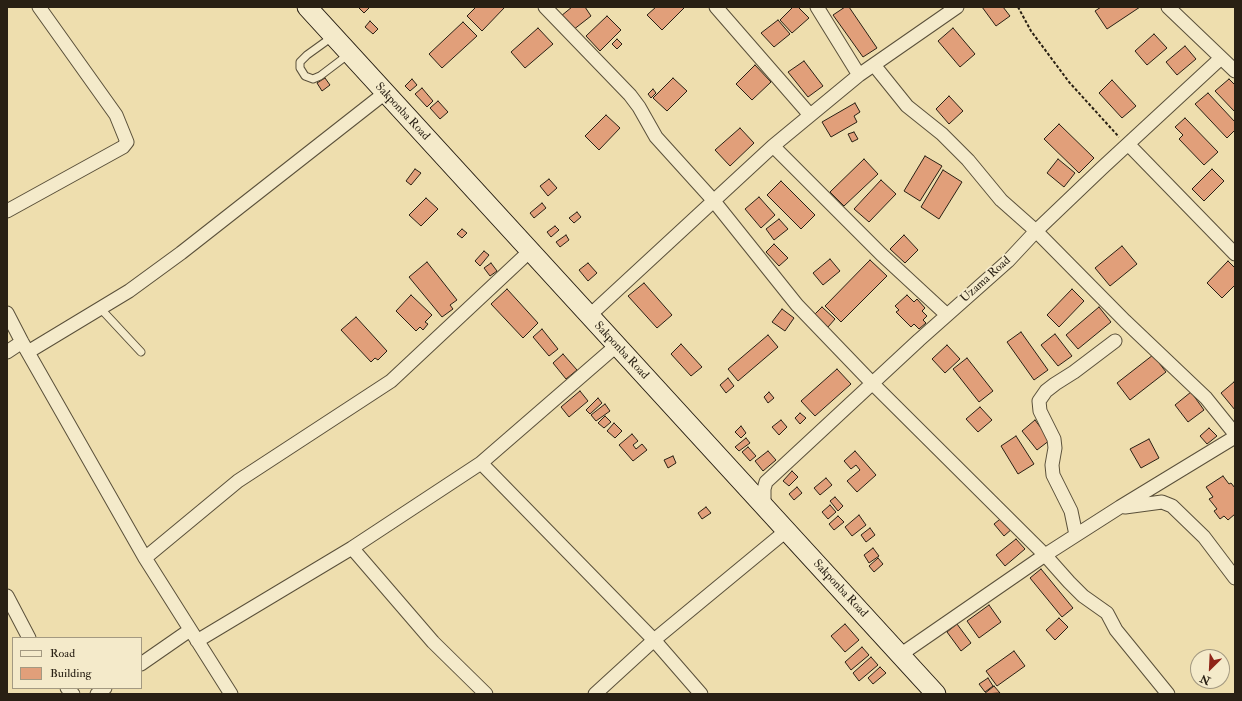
<!DOCTYPE html>
<html>
<head>
<meta charset="utf-8">
<style>
  body { margin:0 }
  #map { position:relative; width:1242px; height:701px; overflow:hidden; background:#eedeae; font-family:"IM FELL Double Pica",serif }
  canvas { display:block }
  .frame { position:absolute; inset:0; border:8px solid #292014; pointer-events:none }
  .legend { position:absolute; left:12px; top:637px; width:130px; height:52px; box-sizing:border-box; background:#f4eaca; border:1px solid #a39981; margin:0; padding:5px 7px; list-style:none; font-size:12px; color:#292014 }
  .legend li { display:flex; align-items:center; gap:8px; height:20px }
  .legend b { width:20px; border:1px solid #a39981 }
  .north { position:absolute; left:1190px; top:649px; width:40px; height:40px; box-sizing:border-box; background:#f4eaca; border:1px solid #a39981; border-radius:50%; rotate:204deg; font-size:11px; font-weight:700; line-height:16px; text-align:center; color:#292014 }
  .north::after { content:''; display:block; margin:auto; width:14px; height:18px; background:#8f2418; clip-path:polygon(50% 0,100% 100%,50% 72%,0 100%) }
</style>
</head>
<body>
<div id="map">
<canvas width="1242" height="701"></canvas>
<div class="frame"></div>
<ul class="legend">
<li><b style="height:5px;background:#f4eaca"></b>Road</li>
<li><b style="height:11px;background:#e19f7a"></b>Building</li>
</ul>
<div class="north">N</div>
</div>
<script>
const ctx = document.querySelector('canvas').getContext('2d');
ctx.lineJoin = 'round';
function fillPath(path, color) {
  ctx.fillStyle = color;
  ctx.fill(path, 'evenodd');
}
function toPath(rows) {
  const path = new Path2D();
  for (const r of rows) {
    path.moveTo(r[0], r[1]);
    for (let i = 2; i < r.length; i += 2) path.lineTo(r[i], r[i + 1]);
  }
  return path;
}
function strokePath(path, color, width, dash) {
  ctx.strokeStyle = color;
  ctx.lineWidth = width;
  ctx.lineCap = dash ? 'butt' : 'round';
  ctx.setLineDash(dash || []);
  ctx.stroke(path);
}
function drawText(font, color, halo, rows, align = 'center') {
  ctx.font = font + ' "IM FELL Double Pica",serif';
  ctx.lineWidth = 3.5;
  ctx.setLineDash([]);
  ctx.textBaseline = 'middle';
  ctx.strokeStyle = halo;
  ctx.fillStyle = color;
  for (const [text, x, y, turn = 0] of rows) {
    ctx.save();
    ctx.translate(x, y);
    ctx.rotate((+turn || 0) * Math.PI / 180);
    ctx.textAlign = isNaN(turn) ? turn : align;
    if (halo) ctx.strokeText(text, 0, 0);
    ctx.fillText(text, 0, 0);
    ctx.restore();
  }
}
const building = toPath([
  [358,7,370,7,364,13,358,7],
  [476,7,505,7,482,31,467,16,476,7],
  [572,7,585,7,591,16,573,30,561,16,572,7],
  [656,7,685,7,662,30,647,15,656,7],
  [793,7,798,7,809,18,792,33,780,20,793,7],
  [845,7,849,7,877,48,863,57,833,15,845,7],
  [982,7,1003,7,1010,16,996,26,982,7],
  [1101,7,1140,7,1107,29,1095,11,1101,7],
  [607,16,621,30,600,51,586,36,607,16],
  [778,20,790,34,774,47,761,33,778,20],
  [370,21,378,29,373,34,365,27,370,21],
  [463,22,477,36,442,68,429,54,463,22],
  [538,28,553,44,525,68,511,52,538,28],
  [953,28,975,54,960,67,938,41,953,28],
  [1154,34,1167,48,1147,65,1135,51,1154,34],
  [617,39,622,44,617,49,612,44,617,39],
  [1185,46,1196,59,1177,75,1166,62,1185,46],
  [804,61,823,86,808,97,788,72,804,61],
  [755,65,771,82,752,100,736,84,755,65],
  [325,78,330,85,322,91,317,83,325,78],
  [673,78,687,91,667,111,653,98,673,78],
  [412,79,417,85,410,91,405,86,412,79],
  [1229,79,1235,85,1235,112,1215,91,1229,79],
  [1112,80,1136,106,1122,118,1099,93,1112,80],
  [422,88,433,101,427,107,415,94,422,88],
  [653,89,656,93,651,98,648,94,653,89],
  [1208,93,1235,122,1235,130,1227,138,1195,104,1208,93],
  [949,96,963,111,949,124,936,109,949,96],
  [438,101,448,112,440,119,430,108,438,101],
  [855,103,860,112,854,116,857,122,831,137,822,122,855,103],
  [606,115,620,128,599,150,585,136,606,115],
  [1185,118,1218,152,1204,165,1179,139,1183,135,1175,127,1185,118],
  [1059,124,1094,158,1079,173,1044,139,1059,124],
  [740,128,754,143,730,166,715,150,740,128],
  [854,132,858,139,852,142,848,134,854,132],
  [925,156,942,166,920,201,904,191,925,156],
  [864,159,878,174,844,206,830,192,864,159],
  [1058,159,1075,173,1064,187,1047,173,1058,159],
  [415,169,421,173,411,185,406,181,415,169],
  [1212,169,1224,181,1204,201,1192,189,1212,169],
  [943,170,962,182,939,219,921,207,943,170],
  [549,179,557,188,548,196,540,186,549,179],
  [881,180,896,194,869,222,854,209,881,180],
  [781,181,815,215,801,229,767,195,781,181],
  [759,197,775,215,761,228,745,209,759,197],
  [426,198,438,209,421,226,409,215,426,198],
  [542,203,546,208,534,218,530,213,542,203],
  [577,212,581,217,574,223,569,218,577,212],
  [779,219,788,229,774,240,766,229,779,219],
  [555,226,559,230,551,237,547,232,555,226],
  [462,229,467,233,462,238,457,234,462,229],
  [566,235,569,240,560,247,556,242,566,235],
  [904,235,918,250,905,263,890,249,904,235],
  [774,244,788,258,779,266,766,252,774,244],
  [1122,246,1137,264,1110,286,1095,268,1122,246],
  [484,251,489,255,480,266,475,261,484,251],
  [830,259,840,271,823,285,813,273,830,259],
  [870,260,887,276,841,322,825,306,870,260],
  [1228,261,1235,268,1235,285,1222,298,1207,283,1228,261],
  [427,262,457,300,450,305,453,309,442,317,409,277,427,262],
  [491,263,497,271,490,276,484,268,491,263],
  [588,263,597,273,588,281,579,270,588,263],
  [644,283,672,315,657,328,628,296,644,283],
  [507,289,538,323,523,338,491,304,507,289],
  [1072,289,1084,301,1059,327,1047,315,1072,289],
  [411,295,432,315,425,322,428,324,423,330,420,327,416,331,396,311,411,295],
  [907,295,914,302,917,299,925,308,922,311,927,316,923,320,926,323,919,329,914,324,911,327,896,312,899,310,895,306,907,295],
  [822,307,835,319,828,327,815,314,822,307],
  [1099,307,1111,322,1078,349,1066,335,1099,307],
  [782,309,794,318,785,331,772,322,782,309],
  [356,317,387,351,378,360,375,358,371,362,341,330,356,317],
  [542,329,558,349,549,356,533,337,542,329],
  [1021,332,1048,370,1034,380,1007,342,1021,332],
  [1055,334,1072,356,1058,366,1041,345,1055,334],
  [768,335,778,347,738,381,728,369,768,335],
  [681,344,702,367,691,376,671,354,681,344],
  [947,345,960,359,945,373,932,359,947,345],
  [563,354,577,370,566,379,553,363,563,354],
  [1153,355,1166,372,1130,400,1117,383,1153,355],
  [967,358,993,391,979,402,953,369,967,358],
  [837,369,851,384,815,416,801,401,837,369],
  [728,378,734,386,726,393,720,385,728,378],
  [1234,382,1235,383,1235,410,1221,393,1234,382],
  [580,391,588,401,569,417,561,407,580,391],
  [769,392,774,398,768,403,764,397,769,392],
  [1191,392,1204,410,1188,422,1175,405,1191,392],
  [598,398,602,403,590,414,586,410,598,398],
  [605,404,610,411,596,421,591,415,605,404],
  [980,407,992,420,978,432,966,419,980,407],
  [800,413,806,418,800,424,795,418,800,413],
  [605,416,611,422,604,428,598,423,605,416],
  [781,420,787,427,779,435,772,427,781,420],
  [1035,420,1050,440,1037,450,1022,431,1035,420],
  [614,423,622,431,615,438,607,431,614,423],
  [741,426,746,433,741,438,735,432,741,426],
  [1209,428,1217,436,1207,444,1200,436,1209,428],
  [632,434,638,441,633,445,636,449,642,444,647,450,633,461,619,445,632,434],
  [1016,436,1034,464,1018,474,1001,446,1016,436],
  [746,438,750,443,739,451,735,447,746,438],
  [1149,439,1159,458,1141,468,1130,449,1149,439],
  [748,447,756,456,750,461,742,452,748,447],
  [768,451,776,460,763,471,755,461,768,451],
  [855,451,876,475,857,492,847,481,860,470,856,465,851,469,844,461,855,451],
  [673,456,676,463,668,468,664,460,673,456],
  [792,471,798,477,789,486,783,481,792,471],
  [1223,476,1229,484,1231,483,1235,488,1235,514,1228,520,1224,516,1220,519,1214,511,1217,509,1209,499,1213,497,1206,487,1223,476],
  [826,478,832,485,820,495,814,488,826,478],
  [797,487,802,493,794,500,789,494,797,487],
  [835,497,843,506,838,511,830,501,835,497],
  [830,505,836,512,828,519,822,512,830,505],
  [706,507,711,513,702,519,698,513,706,507],
  [859,515,866,525,852,536,845,527,859,515],
  [838,516,844,522,834,530,829,524,838,516],
  [1004,516,1013,528,1004,536,994,524,1004,516],
  [870,528,875,535,866,542,861,535,870,528],
  [1016,539,1025,549,1005,566,996,555,1016,539],
  [873,548,879,556,869,563,864,555,873,548],
  [878,558,883,564,874,572,869,566,878,558],
  [1041,569,1073,608,1062,617,1030,578,1041,569],
  [989,605,1001,622,979,638,967,621,989,605],
  [1059,618,1068,627,1055,640,1046,630,1059,618],
  [845,624,859,640,845,652,831,636,845,624],
  [957,624,971,643,961,651,947,632,957,624],
  [862,647,869,655,851,670,845,662,862,647],
  [1014,651,1025,666,997,686,986,671,1014,651],
  [871,657,878,665,859,681,853,673,871,657],
  [880,667,886,673,873,684,868,678,880,667],
  [988,678,993,686,985,692,979,684,988,678],
  [994,686,1000,693,984,694,994,686]
]);
const path = toPath([
  [1018,7,1031,31,1069,82,1119,137]
]);
const lane = toPath([
  [332,37,307,55,300,62,300,68,305,76,313,79,320,76,349,54],
  [100,308,141,352]
]);
const street = toPath([
  [545,7,630,95,639,107,656,137,713,200,797,305,873,384,1045,555,1069,582,1083,596,1107,613,1116,630,1168,694],
  [716,7,810,115],
  [817,7,859,75],
  [1168,7,1235,71],
  [874,65,907,106,942,134,968,160,1001,200,1036,231,1125,321,1206,398,1235,434],
  [1128,144,1235,254],
  [773,146,881,254,947,315],
  [7,211,123,147,127,142,116,115,39,7],
  [7,313,22,342,145,558,231,694],
  [589,316,773,146,859,75,957,7],
  [7,352,22,342],
  [28,352,129,291,181,253,385,93],
  [481,463,654,640,701,694],
  [764,507,764,489,766,482,919,340,1008,261,1036,231,1102,168,1221,58],
  [1125,507,1162,502,1172,506,1204,537,1235,578],
  [1076,535,1071,511,1053,475,1052,465,1055,448,1054,439,1040,411,1039,401,1046,391,1055,384,1074,372,1115,341],
  [352,548,433,642,486,694],
  [145,558,238,481,391,381,530,251],
  [7,596,29,638],
  [197,641,352,548,481,463,616,346],
  [900,655,1045,555,1120,507,1235,437],
  [141,664,190,630],
  [67,688,73,694],
  [97,694,105,688],
  [595,694,654,640,786,531]
]);
const secondary = toPath([
  [307,7,936,694]
]);
const streetNames = [
  ["Sakponba Road",402,112,47],
  ["Uzama Road",986,280,-42],
  ["Sakponba Road",621,351,47],
  ["Sakponba Road",840,589,47]
];
fillPath(building, '#e19f7a');
strokePath(building, '#292014', 1);
strokePath(lane, '#5a503a', 9);
strokePath(street, '#5a503a', 15);
strokePath(secondary, '#292014', 21);
strokePath(path, '#292014', 2, [3, 2]);
strokePath(lane, '#f4eaca', 7);
strokePath(street, '#f4eaca', 13);
strokePath(secondary, '#f4eaca', 19);
drawText('12px', '#292014', '#f4eaca', streetNames);
</script>
</body>
</html>
